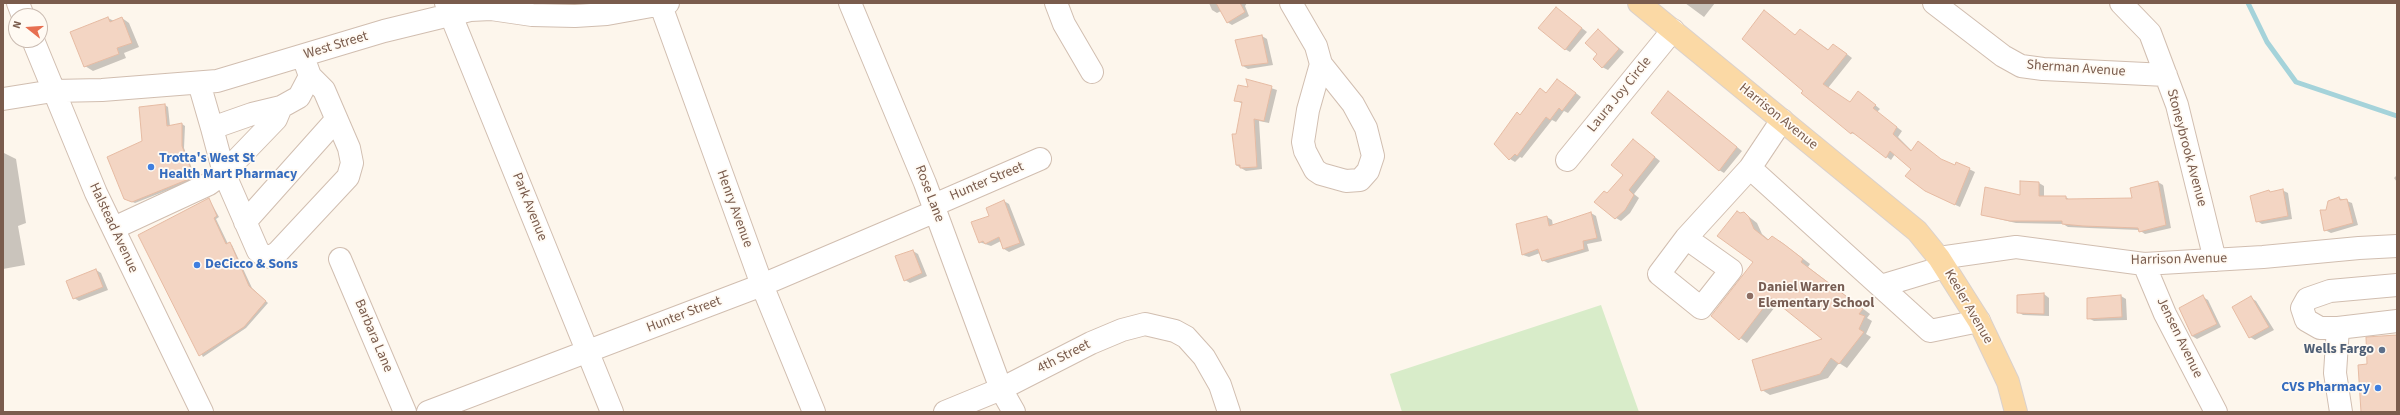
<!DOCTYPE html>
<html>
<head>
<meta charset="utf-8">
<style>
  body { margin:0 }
  #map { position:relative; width:2400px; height:415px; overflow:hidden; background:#fdf6ec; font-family:"Source Sans 3",sans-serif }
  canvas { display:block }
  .frame { position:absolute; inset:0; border:4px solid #7a5c4d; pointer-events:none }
  .north { position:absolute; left:8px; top:8px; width:40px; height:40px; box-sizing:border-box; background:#fffaf3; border:1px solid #cabbb1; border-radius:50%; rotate:287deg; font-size:11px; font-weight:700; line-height:16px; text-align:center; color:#7a5c4d }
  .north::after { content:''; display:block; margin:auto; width:14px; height:18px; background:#e76f51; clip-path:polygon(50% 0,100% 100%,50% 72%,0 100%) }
</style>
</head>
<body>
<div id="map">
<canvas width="2400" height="415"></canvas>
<div class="frame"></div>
<div class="north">N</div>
</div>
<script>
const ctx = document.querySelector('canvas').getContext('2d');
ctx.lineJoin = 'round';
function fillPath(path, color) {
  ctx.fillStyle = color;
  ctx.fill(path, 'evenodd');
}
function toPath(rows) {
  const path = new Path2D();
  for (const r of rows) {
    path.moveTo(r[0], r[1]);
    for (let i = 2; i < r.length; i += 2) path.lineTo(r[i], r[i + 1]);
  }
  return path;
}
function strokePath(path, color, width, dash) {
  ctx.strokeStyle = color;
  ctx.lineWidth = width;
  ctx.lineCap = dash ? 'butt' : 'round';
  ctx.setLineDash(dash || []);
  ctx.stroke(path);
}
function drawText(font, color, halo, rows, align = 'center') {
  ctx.font = font + ' "Source Sans 3",sans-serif';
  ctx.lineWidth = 3.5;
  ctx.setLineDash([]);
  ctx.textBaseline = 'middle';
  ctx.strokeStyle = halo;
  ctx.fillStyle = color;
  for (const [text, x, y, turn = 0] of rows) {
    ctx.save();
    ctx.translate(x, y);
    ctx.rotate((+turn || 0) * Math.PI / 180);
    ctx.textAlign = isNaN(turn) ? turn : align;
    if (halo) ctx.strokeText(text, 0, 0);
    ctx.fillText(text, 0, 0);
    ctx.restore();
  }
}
const green = toPath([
  [1601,305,1639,412,1402,412,1390,374]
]);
const shadow = toPath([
  [1209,3,1247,3,1245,6,1249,16,1232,25,1227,22,1221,11,1217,13,1212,10],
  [1685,3,1715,3,1704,17],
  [1556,8,1587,32,1570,52,1565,49],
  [1764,11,1795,36,1805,33,1829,50,1839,48,1852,58,1828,88,1850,103,1863,95,1880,109,1877,112,1902,131,1898,137,1912,151,1955,167,1957,163,1975,172,1960,207,1932,194,1913,169,1895,154,1891,160,1857,135,1851,133,1804,91],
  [108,18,114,21,122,18,129,23,139,47,124,53,126,58,93,71,85,66],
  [1598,30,1624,52,1608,70,1602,67,1598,54],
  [1262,36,1267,39,1273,65,1248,69,1243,66],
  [1247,80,1277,90,1269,123,1259,121,1262,169,1246,171,1236,165,1237,136,1243,104,1235,100,1249,88],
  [1563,83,1581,97,1568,113,1564,111,1556,122,1552,120,1522,158,1520,157,1515,162,1510,159,1520,115,1541,89,1547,94],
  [1669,92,1742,151,1724,173,1719,170],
  [165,105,168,107,170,126,182,124,185,126,184,148,196,179,135,203,128,200,143,141],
  [1638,144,1660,161,1634,194,1639,198,1630,213,1621,221,1616,218,1607,194,1624,175],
  [3,147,4,153,16,159,26,223,18,226,25,265,3,269],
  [2397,175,2397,182,2394,178],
  [2158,182,2163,185,2171,228,2145,234,2139,230,2089,228,2068,227,2063,224,2016,223,1982,215,2021,196,2039,183,2044,186,2044,197,2066,197,2070,200,2133,199],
  [2282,190,2288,193,2292,219,2262,224,2257,221,2269,191,2272,193],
  [2339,198,2352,203,2358,225,2331,233,2325,230,2327,211],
  [209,199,219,217,216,219,228,244,232,245,252,288,268,303,246,328,203,357,139,236],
  [1004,201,1009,204,1025,245,1009,252,1004,249,1001,241,991,246,979,242,990,216],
  [1591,213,1596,216,1602,241,1587,244,1589,251,1548,263,1542,260,1540,253,1529,257,1523,255,1517,225,1547,217,1552,220,1553,226],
  [1744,213,1757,223,1762,234,1769,240,1780,241,1810,264,1808,267,1870,314,1867,318,1872,321,1866,334,1871,337,1847,368,1839,363,1828,378,1770,395,1762,390,1824,340,1778,303,1747,343,1712,316,1754,262,1740,214],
  [913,251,918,254,927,276,910,283,905,280],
  [96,270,101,273,108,290,79,301,74,298],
  [2044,294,2049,298,2049,316,2023,315,2018,312],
  [2121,296,2126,299,2127,320,2094,321,2088,318],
  [2203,297,2208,300,2221,327,2197,339,2192,336],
  [2251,298,2256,301,2274,330,2255,340,2250,337]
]);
const stream = toPath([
  [2248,3,2267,42,2296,82,2397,116]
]);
const building = toPath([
  [1216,3,1240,3,1245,12,1227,23,1216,3],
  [1556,7,1582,28,1565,50,1538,28,1556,7],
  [1764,10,1795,35,1800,29,1828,50,1833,44,1847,54,1823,84,1850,102,1858,91,1876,105,1873,108,1897,127,1893,134,1911,151,1918,141,1941,159,1955,165,1956,162,1970,168,1955,205,1925,191,1905,176,1911,169,1890,151,1886,158,1852,132,1851,134,1801,93,1803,91,1742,39,1764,10],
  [108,17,110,22,122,17,132,43,117,48,119,54,84,67,70,32,108,17],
  [1598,29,1619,49,1602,68,1593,59,1597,54,1585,43,1598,29],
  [1262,35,1268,63,1242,66,1235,40,1262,35],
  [1246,79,1272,86,1264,121,1254,119,1257,167,1240,168,1240,165,1236,165,1232,134,1236,134,1242,102,1234,101,1238,85,1248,87,1246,79],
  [1557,79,1576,93,1562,111,1559,108,1550,120,1546,117,1517,156,1515,154,1509,160,1494,144,1517,112,1520,115,1540,88,1546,93,1557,79],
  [1668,91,1737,147,1719,171,1651,113,1668,91],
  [165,104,167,126,182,123,182,146,194,177,132,202,124,199,107,157,142,141,139,107,165,104],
  [1633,139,1655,157,1629,190,1634,195,1625,210,1615,219,1594,202,1604,191,1607,193,1623,175,1611,165,1633,139],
  [2020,181,2039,182,2039,196,2066,196,2066,199,2132,198,2130,188,2158,181,2166,225,2139,232,2138,228,2083,226,2062,224,2062,221,2010,221,1981,215,1985,187,2020,195,2020,181],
  [2283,189,2288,216,2256,222,2250,196,2269,190,2270,192,2283,189],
  [2339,197,2340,200,2347,199,2353,223,2324,231,2320,210,2326,210,2328,201,2339,197],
  [209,198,217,216,214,218,226,244,230,242,249,286,266,301,244,327,199,356,138,235,209,198],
  [1004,200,1020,243,1003,249,999,237,985,244,983,241,979,243,971,222,989,216,986,208,1004,200],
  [1737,211,1740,213,1744,212,1749,217,1754,229,1768,240,1772,236,1785,245,1803,259,1801,262,1863,309,1859,314,1865,316,1859,329,1864,332,1839,364,1831,358,1820,374,1761,391,1752,360,1822,339,1771,298,1739,340,1711,316,1753,262,1717,236,1737,211],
  [1591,212,1597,238,1583,241,1584,249,1542,261,1538,249,1522,255,1516,224,1547,216,1549,226,1591,212],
  [913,250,922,273,904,281,895,256,913,250],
  [96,269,103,287,73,299,66,281,96,269],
  [2044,293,2044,314,2017,313,2017,295,2044,293],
  [2121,295,2122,317,2087,319,2087,298,2121,295],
  [2203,295,2217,324,2192,336,2179,308,2203,295],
  [2251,296,2269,327,2249,338,2232,307,2251,296],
  [2397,335,2397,412,2361,412,2358,365,2367,364,2366,337,2397,335]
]);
const minor = toPath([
  [18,3,23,16],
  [446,3,612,412],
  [660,3,762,285,814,412],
  [850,3,925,183,1001,389,1014,412],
  [1056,3,1064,24,1092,72],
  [1291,3,1316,46,1321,64],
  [1934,3,2003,56,2021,66,2043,69,2166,75],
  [2121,3,2150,33,2177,105,2215,260],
  [33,40,96,193,202,412],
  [1321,64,1353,104,1366,128,1373,156,1368,171,1360,180,1346,181,1321,174,1315,170,1305,151,1303,142,1308,110,1321,64],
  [199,83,212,128],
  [3,99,53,91,102,90,217,81,384,31,470,10,491,9,532,15,575,16,607,14,668,3],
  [281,107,299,97,310,76,305,62],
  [1782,120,1750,168,1930,331,1979,321],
  [1567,160,1673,30],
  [934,205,1040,159],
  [245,222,336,120],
  [114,228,209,184,224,173,276,119,281,107,252,114,212,128,224,173,258,251,263,255,271,257,278,252,348,177,352,163,349,148,324,90,310,76],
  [1686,238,1659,274,1701,308,1731,270,1686,238,1750,168],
  [1939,258,2016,247,2144,264,2263,257,2359,248,2397,246],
  [340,259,405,412],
  [2144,264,2165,314,2216,412],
  [1881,286,1944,267],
  [2338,328,2397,321],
  [428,412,762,285,936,211],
  [945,412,1001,389,1091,343,1122,330,1145,324,1175,331,1186,337,1204,357,1220,385,1229,412],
  [2341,412,2335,373,2338,328,2320,328,2306,320,2302,308,2307,299,2330,291,2397,285]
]);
const major = toPath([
  [1639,3,1917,231,1939,258,1979,321,2008,382,2016,412]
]);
const markers = [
  [151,167,4,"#3f7fe0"],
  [197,265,4,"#3f7fe0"],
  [1750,296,4,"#8d6e63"],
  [2382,350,4,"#5c6f8a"],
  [2378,388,4,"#3f7fe0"]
];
const streetNames = [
  ["West Street",336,46,-17],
  ["Sherman Avenue",2076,69,4],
  ["Laura Joy Circle",1620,95,-51],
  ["Harrison Avenue",1778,117,39],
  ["Stoneybrook Avenue",2186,148,75],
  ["Hunter Street",987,182,-23],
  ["Rose Lane",929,194,69],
  ["Park Avenue",529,207,68],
  ["Henry Avenue",734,209,70],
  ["Halstead Avenue",113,228,65],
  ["Harrison Avenue",2179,260,-1],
  ["Keeler Avenue",1968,307,60],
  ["Hunter Street",684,315,-21],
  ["Barbara Lane",373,336,67],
  ["Jensen Avenue",2179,338,64],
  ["4th Street",1064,357,-27]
];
const shopNames = [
  ["Trotta's West St",159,159],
  ["Health Mart Pharmacy",159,175],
  ["DeCicco & Sons",205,265],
  ["CVS Pharmacy",2370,388,"right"]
];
const educationNames = [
  ["Daniel Warren",1758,288],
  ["Elementary School",1758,304]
];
const serviceNames = [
  ["Wells Fargo",2374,350]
];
fillPath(green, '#d8ecc9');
fillPath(shadow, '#0003');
strokePath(stream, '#a5d3da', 5);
fillPath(building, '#f3d5c3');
strokePath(building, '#e6bba3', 1);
strokePath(minor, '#d1beb0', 24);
strokePath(major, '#dad1cd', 24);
strokePath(minor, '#fff', 22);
strokePath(major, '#fbd9a5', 22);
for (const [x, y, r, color] of markers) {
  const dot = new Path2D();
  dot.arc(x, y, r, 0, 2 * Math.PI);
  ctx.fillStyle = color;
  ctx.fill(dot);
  strokePath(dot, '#fffaf3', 1.5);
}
drawText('14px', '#7a5c4d', '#fffaf3', streetNames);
drawText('bold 14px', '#366cbe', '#fffaf3', shopNames, 'left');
drawText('bold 14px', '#785e54', '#fffaf3', educationNames, 'left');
drawText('bold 14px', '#4e5e75', '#fffaf3', serviceNames, 'right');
</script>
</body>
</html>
